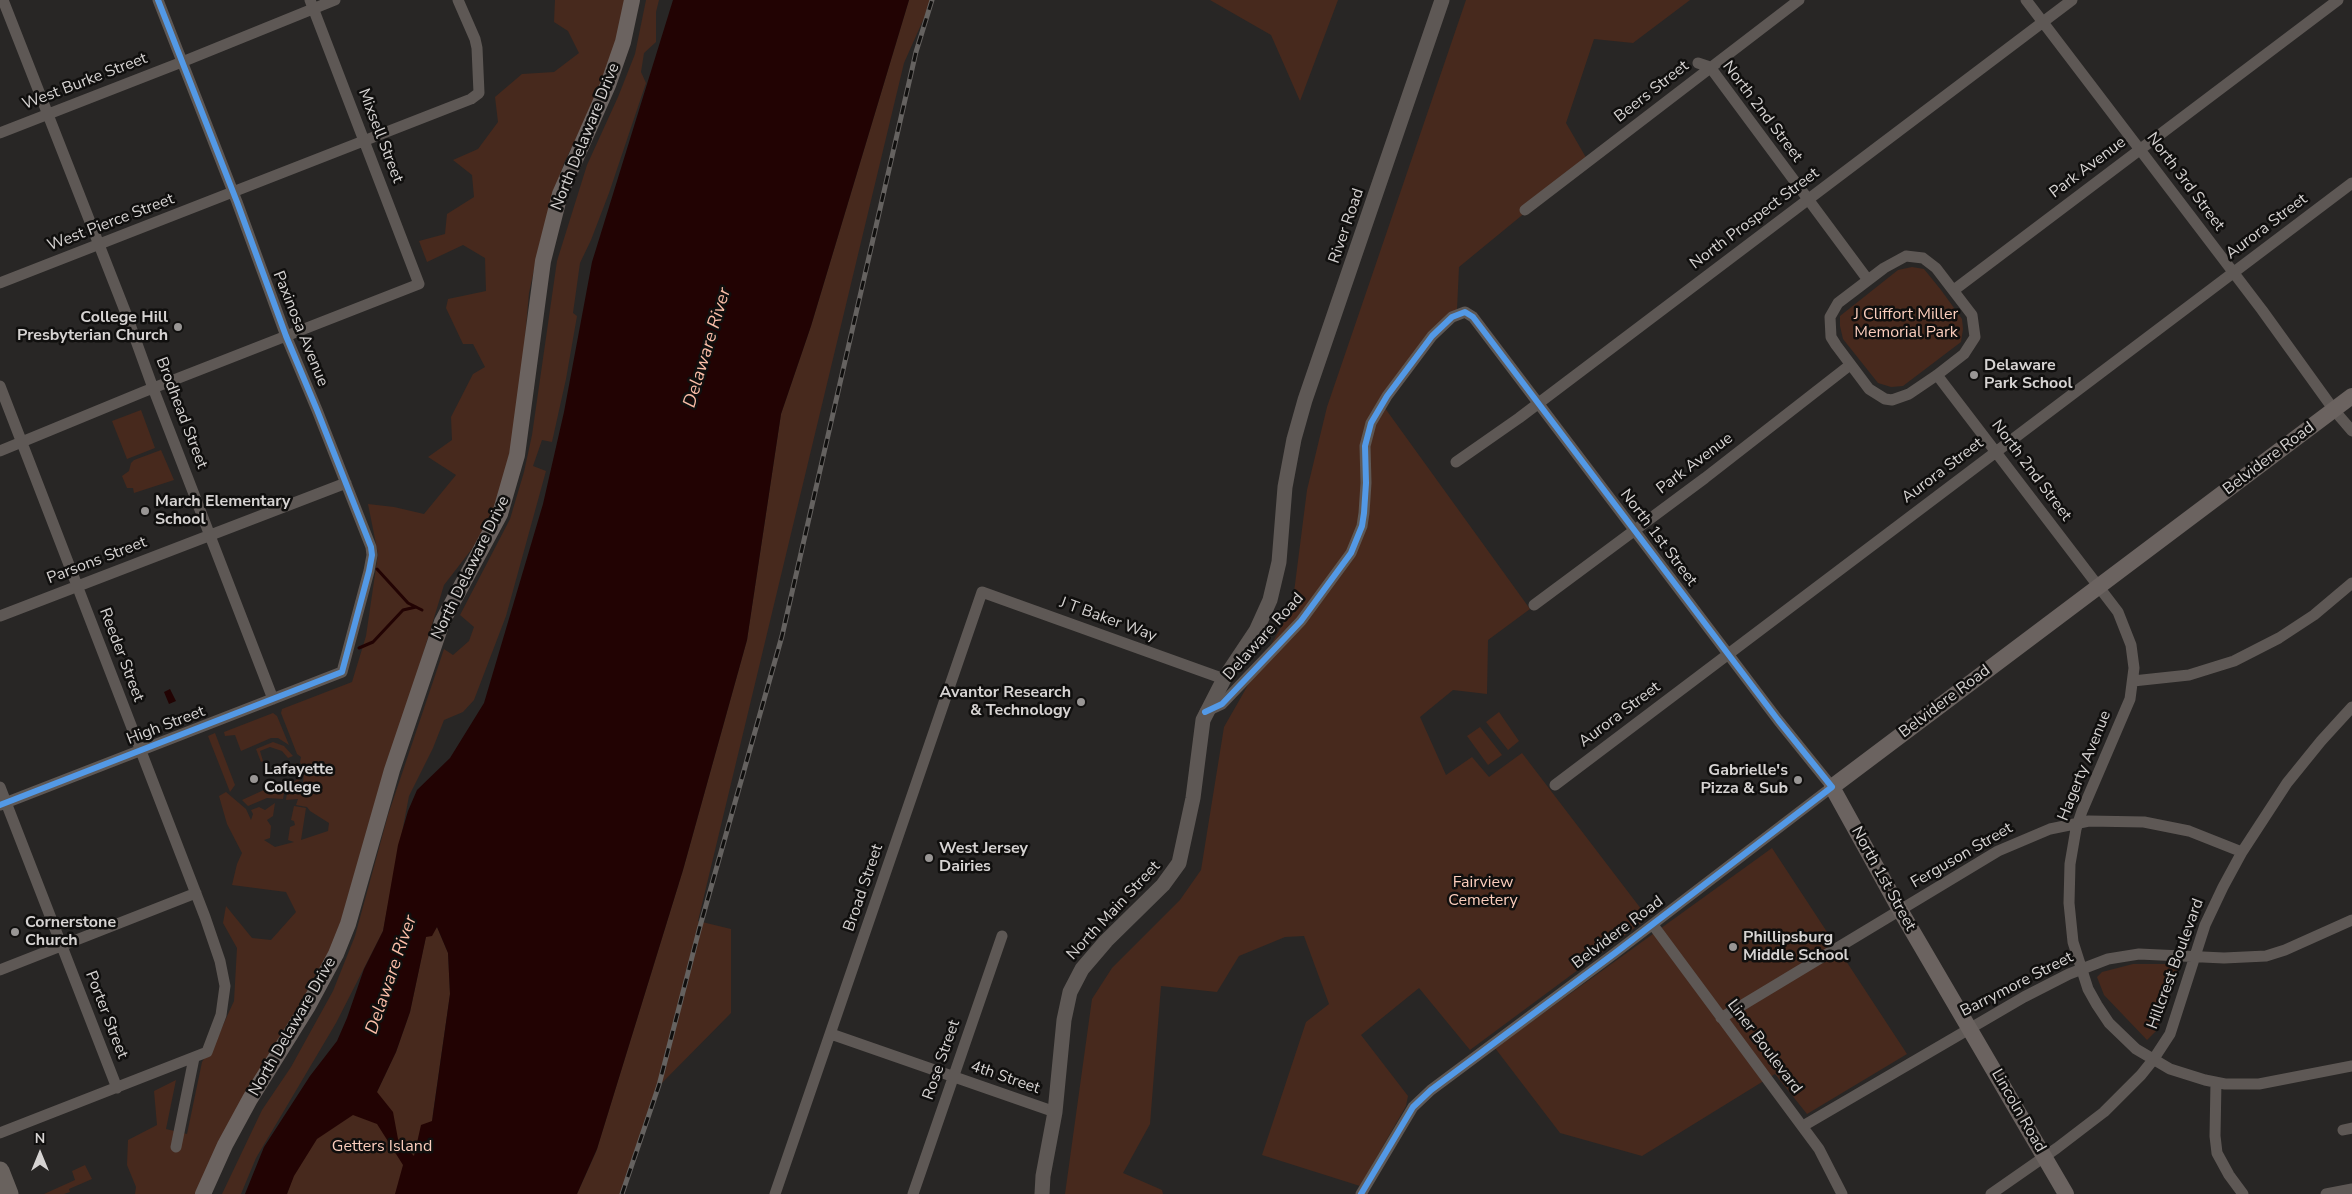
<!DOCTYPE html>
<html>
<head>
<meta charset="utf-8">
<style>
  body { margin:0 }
  #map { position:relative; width:2352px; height:1194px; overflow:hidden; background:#282625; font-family:"Nunito Sans",sans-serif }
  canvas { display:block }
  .north { position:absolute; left:15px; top:1129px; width:50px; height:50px; -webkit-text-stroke:4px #100f0e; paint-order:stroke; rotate:0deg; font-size:14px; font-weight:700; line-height:20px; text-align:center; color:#d6d3d2 }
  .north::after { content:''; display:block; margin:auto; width:18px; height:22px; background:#d6d3d2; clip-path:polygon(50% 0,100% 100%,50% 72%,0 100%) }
</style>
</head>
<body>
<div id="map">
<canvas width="2352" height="1194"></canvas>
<div class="north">N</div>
</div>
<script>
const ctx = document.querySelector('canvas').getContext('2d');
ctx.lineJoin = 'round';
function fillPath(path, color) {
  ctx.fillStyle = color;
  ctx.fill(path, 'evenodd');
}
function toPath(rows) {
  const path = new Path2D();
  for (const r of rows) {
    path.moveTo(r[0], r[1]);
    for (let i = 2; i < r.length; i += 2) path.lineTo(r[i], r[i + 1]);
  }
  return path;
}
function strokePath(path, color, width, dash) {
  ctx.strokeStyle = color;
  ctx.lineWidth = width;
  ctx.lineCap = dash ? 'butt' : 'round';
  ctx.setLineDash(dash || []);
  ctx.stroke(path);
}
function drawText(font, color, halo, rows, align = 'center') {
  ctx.font = font + ' "Nunito Sans",sans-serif';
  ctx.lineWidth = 5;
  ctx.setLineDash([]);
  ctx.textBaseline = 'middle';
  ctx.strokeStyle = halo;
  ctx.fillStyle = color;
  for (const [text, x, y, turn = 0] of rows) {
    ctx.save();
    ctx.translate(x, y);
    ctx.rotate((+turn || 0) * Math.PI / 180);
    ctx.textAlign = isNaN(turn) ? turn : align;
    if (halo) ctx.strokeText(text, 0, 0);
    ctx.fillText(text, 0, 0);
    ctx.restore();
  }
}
const green = toPath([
  [555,0,628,0,608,74,564,163,540,242,529,293,516,443,500,496,478,541,444,585,337,937,197,1194,135,1194,136,1187,127,1165,128,1140,157,1125,154,1091,176,1080,166,1129,187,1134,202,1062,218,1036,234,1001,237,948,223,923,226,906,252,938,271,940,296,912,286,892,232,885,237,864,242,853,227,824,219,796,226,792,246,809,251,820,253,814,251,810,259,807,265,810,275,803,273,816,267,820,271,826,270,838,264,840,275,847,294,842,288,840,290,827,295,825,294,821,291,820,294,806,306,808,301,840,328,831,329,823,310,811,307,807,296,805,298,799,286,800,287,793,300,788,303,783,304,772,310,769,311,774,313,770,311,766,303,769,300,762,301,757,297,754,281,713,282,709,352,682,366,636,378,554,368,504,394,507,424,514,456,475,428,457,452,440,451,417,473,374,485,367,473,344,463,344,446,308,448,299,486,291,485,258,463,245,427,262,419,241,445,234,447,214,474,197,472,175,453,160,478,149,498,122,495,97,522,74,554,72,579,53,568,31,554,22],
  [646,0,659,0,656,12,656,42,644,53,641,72,646,83,609,193,591,240,580,263,573,313,577,316,566,379,552,442,542,440,533,466,546,471,506,616,474,700,463,712,444,720,433,748,409,796,383,931,336,1023,256,1158,241,1194,222,1194,262,1110,291,1067,333,991,355,936,388,815,444,649,453,655,469,641,474,627,460,615,510,519,524,472,532,435,557,261,587,165,618,97,635,54],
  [909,0,932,0,904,63,698,921,731,929,731,1013,656,1089,649,1117,622,1194,577,1194,596,1152,683,870,747,640,781,414,811,326],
  [1210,0,1338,0,1300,101,1271,35],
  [1466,0,1690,0,1633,43,1594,39,1566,123,1588,161,1459,267,1457,310,1382,404,1530,609,1488,640,1487,694,1453,690,1420,717,1446,775,1472,757,1489,777,1522,753,1648,918,1470,1050,1419,988,1361,1035,1408,1096,1406,1106,1360,1186,1262,1155,1306,1022,1329,1004,1304,936,1285,937,1239,956,1217,992,1161,986,1150,1124,1123,1173,1162,1190,1163,1194,1065,1194,1092,999,1112,968,1180,900,1201,870,1224,727,1292,608,1307,490,1327,407],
  [1912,267,1924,269,1941,290,1962,319,1963,329,1961,342,1903,386,1891,387,1878,383,1843,339,1840,326,1840,316,1898,270],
  [141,410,155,448,127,459,112,421],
  [161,450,174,480,134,493,133,488,127,488,122,476,129,471,131,463,134,460],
  [1499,712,1519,741,1508,750,1486,722],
  [273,713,277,716,289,745,278,738,271,738,241,751,235,735,225,736,224,732],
  [1480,727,1502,755,1488,765,1467,736],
  [215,733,235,785,230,792,208,736],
  [273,742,284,746,293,756,288,758,282,751,270,747,260,751,263,761,261,762,256,749],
  [296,763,300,774,300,780,296,786,287,786,285,784,293,783,297,779,297,774,291,766],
  [266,789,276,789,284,793,283,799,267,798,248,806,242,800],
  [1772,848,1907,1054,1807,1114,1775,1074,1642,1156,1560,1133,1495,1048],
  [437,927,448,953,450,994,433,1113,427,1194,287,1194,307,1136,377,1092,396,1052,410,1012,426,936],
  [2133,964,2173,964,2178,969,2160,1020,2156,1031,2147,1040,2104,995,2097,977,2102,972],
  [85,1165,92,1179,69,1189,70,1192,64,1194,44,1194,75,1180,72,1171]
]);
const water = toPath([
  [673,0,909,0,811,326,781,414,747,640,683,870,597,1149,577,1194,395,1194,403,1165,377,1124,353,1115,317,1139,294,1176,287,1194,245,1194,264,1147,310,1076,337,1041,347,1018,364,969,383,931,398,845,408,811,417,790,450,758,484,703,543,504,564,412,592,262],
  [437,927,448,953,450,994,432,1121,421,1125,414,1156,398,1139,393,1112,377,1092,396,1052,410,1012,426,937,432,936],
  [170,689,176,701,169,704,164,692]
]);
const stream = toPath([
  [377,569,408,603,422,610],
  [359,648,373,642,403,610,416,607]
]);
const minor = toPath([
  [3,0,127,316,153,388,273,699],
  [2026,0,2262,310,2334,410,2352,431],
  [1698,63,1710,67,1868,280],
  [0,133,182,62,335,0],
  [1525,210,1799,0],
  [1906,256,1923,258,1936,268,1972,315,1975,337,1964,354,1937,375,1909,394,1892,400,1885,399,1869,389,1836,345,1831,337,1830,317,1838,303,1884,268,1906,256],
  [0,283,471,99,479,93,477,48,475,39,458,0],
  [1954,290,2338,0],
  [1937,375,2118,612,2131,645,2134,668,2130,699,2082,811,2076,829,2070,864,2069,903,2073,942,2088,989,2097,1005,2109,1023,2136,1049,2170,1069,2205,1080,2225,1084,2259,1084,2352,1066],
  [0,386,205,917,220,961,225,986,221,1015,207,1052,0,1133],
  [0,451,143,392,419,284,310,0],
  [1456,462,1519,418,2072,0],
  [1534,605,1705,478,1850,365],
  [0,616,346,483],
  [2133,681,2189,675,2234,661,2279,638,2314,615,2352,583],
  [1205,712,1222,704,1284,639,1301,621,1351,553,1362,526,1364,513,1366,483,1365,446,1371,423,1387,396,1432,336,1452,317,1465,312,1473,317,1778,720,1832,787,1615,953,1431,1090,1413,1107,1361,1194],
  [1555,785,2352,183],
  [0,787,117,1088],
  [0,805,342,672,369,571,372,555,371,547,317,410,286,336,237,202,158,0],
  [1653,925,1819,1149,1842,1194],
  [0,970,196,893],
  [1721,1018,1998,851,2050,829,2089,821,2144,822,2189,831,2242,852],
  [831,1034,1055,1112],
  [2216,1082,2215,1136,2217,1153,2229,1175,2243,1194],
  [1803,1126,2024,997,2069,974,2108,959,2139,954,2224,958,2266,956,2285,950,2352,920],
  [2343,1130,2352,1128],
  [176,1147,194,1058],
  [775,1194,982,592,1224,679],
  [913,1194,1002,936],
  [1991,1194,2057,1148,2104,1112,2141,1075,2153,1060,2170,1034,2205,925,2223,887,2242,852,2287,783,2321,741,2352,707],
  [2326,1194,2352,1189]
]);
const tertiary = toPath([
  [1042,1194,1043,1176,1055,1112,1064,1020,1070,992,1082,969,1106,941,1163,885,1179,863,1193,798,1203,720,1224,679,1256,631,1270,600,1279,562,1285,487,1294,439,1305,400,1442,0]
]);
const secondary = toPath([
  [203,1194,225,1145,250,1099,308,1006,336,954,348,924,392,770,442,622,500,514,517,455,543,261,560,194,608,85,623,42,632,0],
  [2066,1194,1900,910,1832,787,2352,396]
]);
const primary = toPath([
  [0,1171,9,1194]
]);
const rail = toPath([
  [622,1194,659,1085,699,930,782,636,916,52,932,0]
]);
const cycleway = toPath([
  [1205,712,1222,704,1284,639,1301,621,1351,553,1362,526,1364,513,1366,483,1365,446,1371,423,1387,396,1432,336,1452,317,1465,312,1473,317,1778,720,1832,787,1615,953,1431,1090,1413,1107,1361,1194],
  [0,805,342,672,369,571,372,555,371,547,317,410,286,336,237,202,158,0]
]);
const markers = [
  [178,327,5,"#999695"],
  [1974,375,5,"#999695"],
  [145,511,5,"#999695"],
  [1081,702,5,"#999695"],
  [254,779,5,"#999695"],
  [1798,780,5,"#999695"],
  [929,858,5,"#999695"],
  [15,932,5,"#999695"],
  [1733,947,5,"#999695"]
];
const streetNames = [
  ["West Burke Street",85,82,-21],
  ["Beers Street",1652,92,-38],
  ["North 2nd Street",1762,112,53],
  ["Mixsell Street",380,136,69],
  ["North Delaware Drive",586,137,-68],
  ["Park Avenue",2088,168,-37],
  ["North 3rd Street",2185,182,53],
  ["North Prospect Street",1755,219,-37],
  ["West Pierce Street",111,223,-21],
  ["River Road",1347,226,-71],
  ["Aurora Street",2267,227,-37],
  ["Paxinosa Avenue",300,329,68],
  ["Brodhead Street",181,413,69],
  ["Belvidere Road",2269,459,-37],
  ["Park Avenue",1695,464,-37],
  ["Aurora Street",1943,471,-37],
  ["North 2nd Street",2031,471,53],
  ["North 1st Street",1658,538,53],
  ["Parsons Street",97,561,-21],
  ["North Delaware Drive",471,568,-64],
  ["J T Baker Way",1108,620,20],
  ["Delaware Road",1264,637,-48],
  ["Reeder Street",121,655,69],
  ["Belvidere Road",1945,702,-37],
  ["Aurora Street",1620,715,-37],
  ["High Street",166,726,-21],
  ["Hagerty Avenue",2085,766,-68],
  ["Ferguson Street",1962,856,-30],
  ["North 1st Street",1883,879,61],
  ["Broad Street",864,888,-71],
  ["North Main Street",1114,911,-47],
  ["Belvidere Road",1618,933,-37],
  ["Hillcrest Boulevard",2176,964,-70],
  ["Barrymore Street",2017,985,-27],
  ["Porter Street",106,1015,69],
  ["North Delaware Drive",293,1027,-60],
  ["Liner Boulevard",1764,1047,53],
  ["Rose Street",942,1060,-71],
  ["4th Street",1005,1078,19],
  ["Lincoln Road",2018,1111,60]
];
const parkNames = [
  ["J Cliffort Miller",1906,315],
  ["Memorial Park",1906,333],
  ["Fairview",1483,883],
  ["Cemetery",1483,901],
  ["Getters Island",382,1147]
];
const poiNames = [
  ["College Hill",168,318,"right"],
  ["Presbyterian Church",168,336,"right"],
  ["Delaware",1984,366],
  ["Park School",1984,384],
  ["March Elementary",155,502],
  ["School",155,520],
  ["Avantor Research",1071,693,"right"],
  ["& Technology",1071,711,"right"],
  ["Lafayette",264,770],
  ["College",264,788],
  ["Gabrielle's",1788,771,"right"],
  ["Pizza & Sub",1788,789,"right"],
  ["West Jersey",939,849],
  ["Dairies",939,867],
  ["Cornerstone",25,923],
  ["Church",25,941],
  ["Phillipsburg",1743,938],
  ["Middle School",1743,956]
];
const waterNames = [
  ["Delaware River",708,348,-73],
  ["Delaware River",392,975,-71]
];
fillPath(green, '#47291d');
fillPath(water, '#220303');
strokePath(stream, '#220303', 3);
strokePath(minor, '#5e5855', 11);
strokePath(tertiary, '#5e5855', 15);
strokePath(secondary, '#6b6360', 16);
strokePath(primary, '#69625e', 19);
strokePath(rail, '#656260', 5);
strokePath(rail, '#100f0e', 3, [9]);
strokePath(cycleway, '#5399e6', 6);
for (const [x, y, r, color] of markers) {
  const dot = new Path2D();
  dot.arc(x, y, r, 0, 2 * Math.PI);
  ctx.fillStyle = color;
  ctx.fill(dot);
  strokePath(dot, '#100f0e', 2);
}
drawText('16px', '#d6d3d2', '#100f0e', streetNames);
drawText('16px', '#fccebd', '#100f0e', parkNames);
drawText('bold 16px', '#d6d3d2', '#100f0e', poiNames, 'left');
drawText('italic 18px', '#fabda7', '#100f0e', waterNames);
</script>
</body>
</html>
